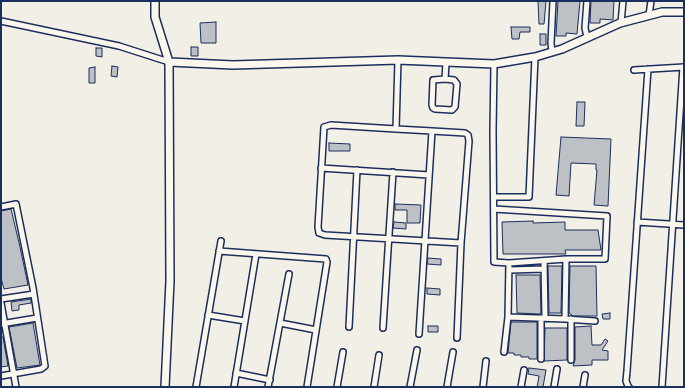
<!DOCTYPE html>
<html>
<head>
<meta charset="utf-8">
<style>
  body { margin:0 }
  #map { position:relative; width:685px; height:388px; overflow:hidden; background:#f2efe6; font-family:Dekko,sans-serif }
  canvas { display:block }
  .frame { position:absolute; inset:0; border:2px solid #1b2f5e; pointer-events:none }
</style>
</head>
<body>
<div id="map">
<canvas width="685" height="388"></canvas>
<div class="frame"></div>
</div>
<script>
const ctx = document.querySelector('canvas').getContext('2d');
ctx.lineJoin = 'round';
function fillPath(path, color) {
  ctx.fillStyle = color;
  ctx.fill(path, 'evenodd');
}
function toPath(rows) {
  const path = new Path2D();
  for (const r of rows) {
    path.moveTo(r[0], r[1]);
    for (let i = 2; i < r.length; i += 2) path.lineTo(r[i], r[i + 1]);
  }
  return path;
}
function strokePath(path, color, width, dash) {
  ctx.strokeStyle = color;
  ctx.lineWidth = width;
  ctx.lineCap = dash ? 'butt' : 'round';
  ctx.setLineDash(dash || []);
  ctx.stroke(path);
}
const building = toPath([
  [538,1,546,1,544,24,539,24,538,1],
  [558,1,580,1,577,34,566,33,566,36,556,36,558,1],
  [591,1,614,1,613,20,600,19,600,23,590,23,591,1],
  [216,22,216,43,201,43,200,23,216,22],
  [511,27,530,27,530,32,520,32,519,39,512,39,511,27],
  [540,34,546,34,546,45,540,45,540,34],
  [191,47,198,47,198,56,191,56,191,47],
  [96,48,102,48,102,57,96,56,96,48],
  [112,66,118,67,117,77,111,76,112,66],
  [95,67,95,83,89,83,89,68,95,67],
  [577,102,585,102,584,126,576,126,577,102],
  [561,137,611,139,608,206,594,205,597,170,596,170,596,164,571,163,569,196,556,195,561,137],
  [329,143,350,144,350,151,329,151,329,143],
  [395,204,421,205,420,223,407,223,407,210,395,210,395,204],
  [11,209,20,247,28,285,4,289,1,278,1,211,11,209],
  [533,221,533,223,565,222,565,230,598,230,601,250,565,250,566,254,503,254,502,222,533,221],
  [394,222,406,223,406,229,393,228,394,222],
  [428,258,441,259,441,265,427,264,428,258],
  [548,266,562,266,561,313,549,313,548,266],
  [570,266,596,266,597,316,573,316,569,313,570,266],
  [516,275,540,275,541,313,539,314,517,313,516,275],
  [427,288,440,289,440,295,427,294,427,288],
  [31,299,31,303,19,305,19,310,12,311,11,302,31,299],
  [610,313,610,319,603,319,602,314,610,313],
  [511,322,537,322,537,359,529,359,529,357,521,357,521,355,514,355,514,353,508,353,511,322],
  [33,323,40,365,17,368,9,327,33,323],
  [428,326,438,326,438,332,428,332,428,326],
  [591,326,592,345,601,345,605,339,608,341,602,350,608,351,608,360,592,360,592,365,573,366,575,360,575,327,591,326],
  [545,328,567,328,567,360,544,361,545,328],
  [1,337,3,337,8,366,1,367,1,337],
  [529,368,546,370,543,387,537,387,539,376,528,374,529,368]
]);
const street = toPath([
  [587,1,585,28,587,37],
  [649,15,651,1],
  [1,21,119,46,169,62],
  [621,23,623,1],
  [552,52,551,43,553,1],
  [398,60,396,129,432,131,419,334],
  [494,64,493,131,494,262,509,263,508,317,565,319,595,321],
  [634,70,684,67],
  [445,79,433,80,432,105,433,108,435,109,452,110,455,107,457,84,454,80,445,79,446,63],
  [396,129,331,125,324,127,318,227,319,233,325,235,461,243],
  [432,131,465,133,468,135,469,141,461,243,457,338],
  [321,168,429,175],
  [494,197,529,197,535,57],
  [1,207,16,204,33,288,45,366,41,369,1,376],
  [494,209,607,216,605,259,566,259],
  [637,222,684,225],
  [219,251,326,259,327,262,307,387],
  [544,261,545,318],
  [509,263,566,259,565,319],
  [510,270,544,269],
  [1,299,34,294],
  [1,303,16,387],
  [208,315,245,321],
  [541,318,541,359],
  [571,319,571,360],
  [280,323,316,330],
  [1,324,37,318],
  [349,327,357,170],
  [383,328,393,172],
  [504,352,508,317],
  [236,373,270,380],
  [196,387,221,241],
  [234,387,256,254],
  [268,387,289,274],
  [337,387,343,352],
  [374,387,379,355],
  [410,387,417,350],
  [447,387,453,352],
  [483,387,486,361],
  [521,387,524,370],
  [554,387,557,369],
  [583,387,585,375],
  [629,387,628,386,626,381,627,371,648,69],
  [662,387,683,67]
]);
const secondary = toPath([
  [155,1,155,17,169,62,170,281,165,387],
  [169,62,233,65,398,60,494,64,535,57,562,49,620,23,662,12,684,12]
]);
fillPath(building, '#bdc0c4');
strokePath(building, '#1b2f5e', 1);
strokePath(street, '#1b2f5e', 8);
strokePath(secondary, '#1b2f5e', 10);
strokePath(street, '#fbf7ec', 5);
strokePath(secondary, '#fbf7ec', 7);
</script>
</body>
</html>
